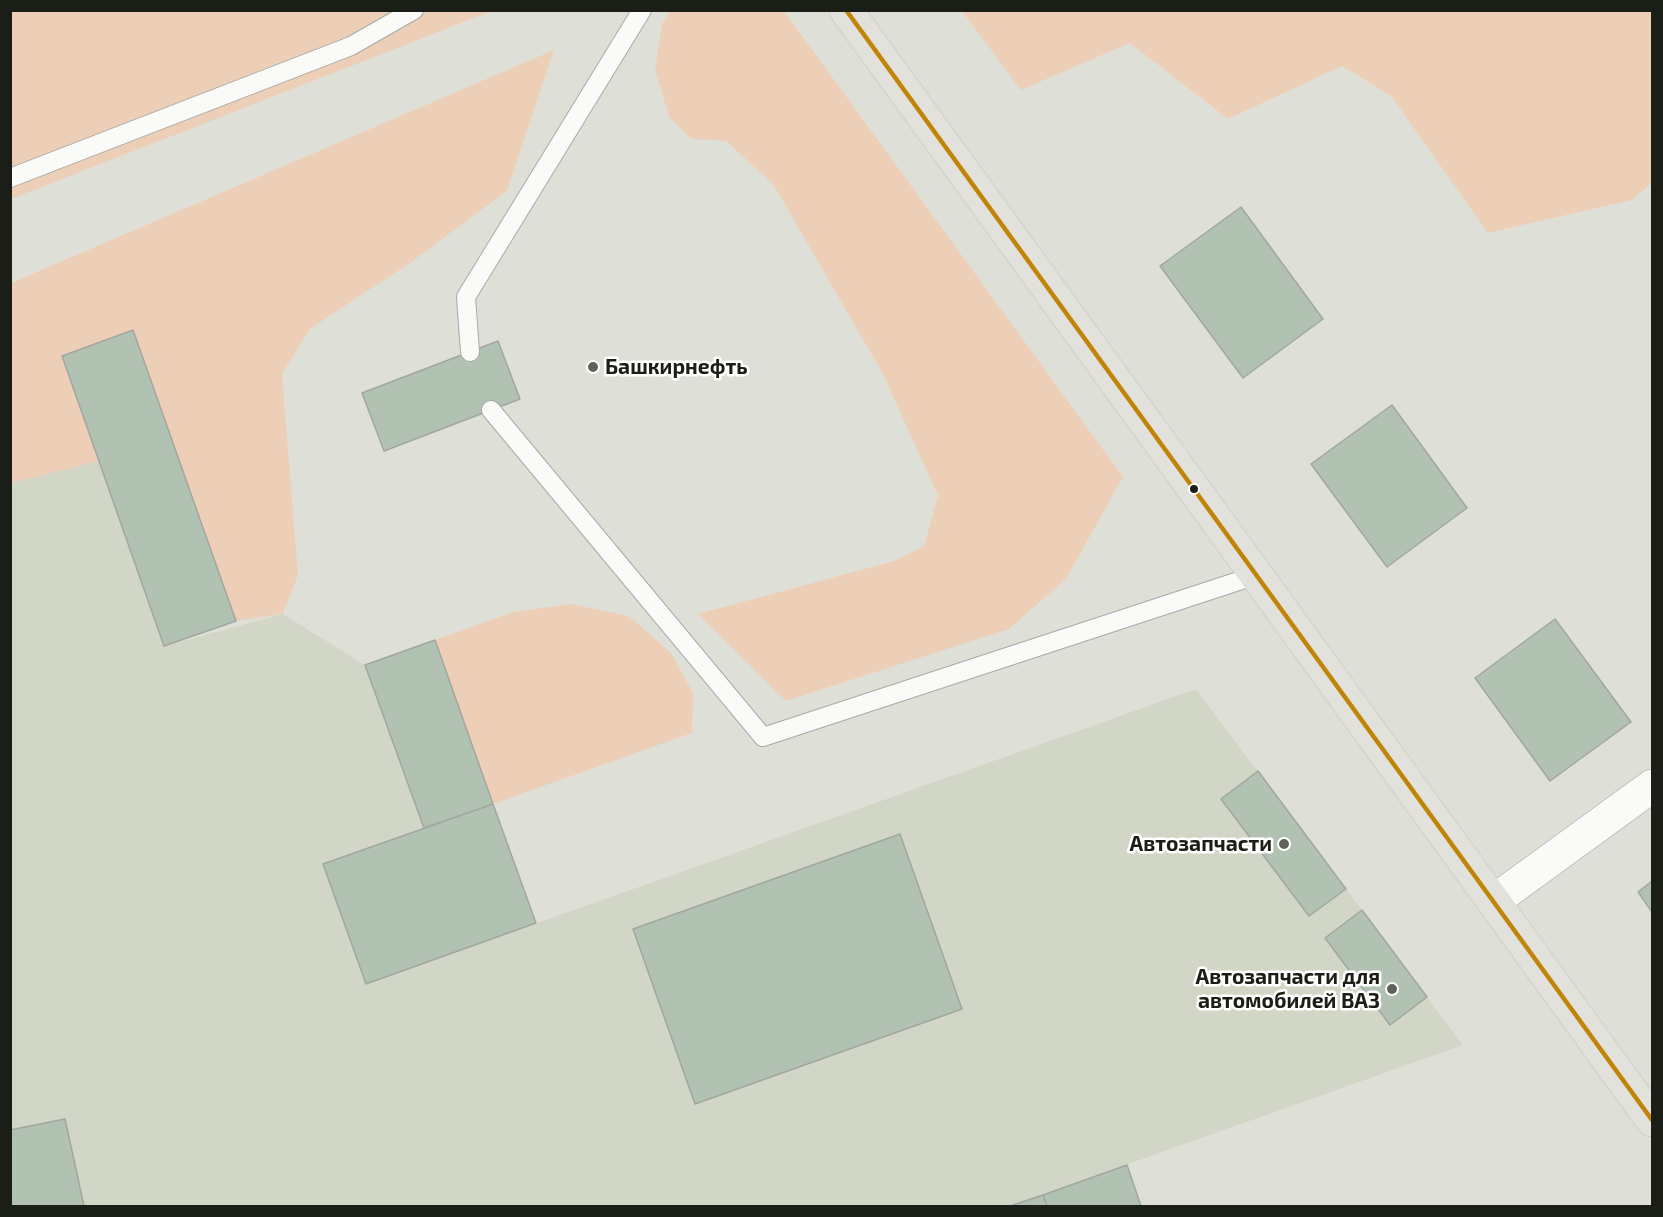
<!DOCTYPE html>
<html>
<head>
<meta charset="utf-8">
<style>
  body { margin:0 }
  #map { position:relative; width:1663px; height:1217px; overflow:hidden; background:#dee0d8; font-family:"Exo 2",sans-serif }
  canvas { display:block }
  .frame { position:absolute; inset:0; border:12px solid #1b1d17; pointer-events:none }
</style>
</head>
<body>
<div id="map">
<canvas width="1663" height="1217"></canvas>
<div class="frame"></div>
</div>
<script>
const ctx = document.querySelector('canvas').getContext('2d');
ctx.lineJoin = 'round';
function fillPath(path, color) {
  ctx.fillStyle = color;
  ctx.fill(path, 'evenodd');
}
function toPath(rows) {
  const path = new Path2D();
  for (const r of rows) {
    path.moveTo(r[0], r[1]);
    for (let i = 2; i < r.length; i += 2) path.lineTo(r[i], r[i + 1]);
  }
  return path;
}
function strokePath(path, color, width, dash) {
  ctx.strokeStyle = color;
  ctx.lineWidth = width;
  ctx.lineCap = dash ? 'butt' : 'round';
  ctx.setLineDash(dash || []);
  ctx.stroke(path);
}
function drawText(font, color, halo, rows, align = 'center') {
  ctx.font = font + ' "Exo 2",sans-serif';
  ctx.lineWidth = 5;
  ctx.setLineDash([]);
  ctx.textBaseline = 'middle';
  ctx.strokeStyle = halo;
  ctx.fillStyle = color;
  for (const [text, x, y, turn = 0] of rows) {
    ctx.save();
    ctx.translate(x, y);
    ctx.rotate((+turn || 0) * Math.PI / 180);
    ctx.textAlign = isNaN(turn) ? turn : align;
    if (halo) ctx.strokeText(text, 0, 0);
    ctx.fillText(text, 0, 0);
    ctx.restore();
  }
}
const built = toPath([
  [62,356,164,646,283,614,365,665,424,828,323,864,366,984,1196,689,1463,1045,1044,1194,1047,1206,11,1206,11,359]
]);
const green = toPath([
  [11,11,492,11,11,199],
  [670,11,784,11,1123,477,1066,579,1009,629,786,701,698,614,894,561,924,546,938,496,883,374,773,184,726,141,691,139,669,117,655,69,662,24],
  [962,11,1652,11,1652,183,1632,200,1488,233,1391,96,1342,66,1228,119,1130,43,1021,90],
  [554,50,507,191,410,263,310,329,282,374,298,575,283,614,236,621,133,331,62,356,99,461,11,483,11,283],
  [571,604,629,616,671,653,693,693,692,733,493,804,435,640,513,612]
]);
const building = toPath([
  [1241,207,1323,319,1243,378,1160,266,1241,207],
  [133,330,236,621,164,646,62,356,133,330],
  [498,341,520,399,384,451,362,393,498,341],
  [1392,405,1467,508,1387,567,1311,464,1392,405],
  [1555,619,1631,722,1550,781,1475,678,1555,619],
  [435,640,493,804,424,828,365,665,435,640],
  [1258,771,1346,889,1309,916,1221,799,1258,771],
  [493,804,536,923,366,984,323,864,493,804],
  [900,834,962,1009,695,1104,633,929,900,834],
  [1652,881,1652,912,1638,892,1652,881],
  [1362,910,1427,997,1390,1025,1325,938,1362,910],
  [65,1119,84,1206,10,1206,10,1130,65,1119],
  [1127,1165,1141,1206,1047,1206,1043,1195,1127,1165],
  [1043,1195,1047,1206,1010,1206,1043,1195]
]);
const lane = toPath([
  [10,178,351,46,414,10],
  [470,352,466,297,642,10],
  [491,410,763,737,1257,575]
]);
const street = toPath([
  [1494,901,1652,786]
]);
const primary = toPath([
  [846,10,1652,1120]
]);
const bus1 = toPath([
  [846,10,1652,1120]
]);
const markers = [
  [593,367,6,"#5f615b"],
  [1194,489,5,"#1b1d17"],
  [1284,844,6,"#5f615b"],
  [1392,989,6,"#5f615b"]
];
const poiNames = [
  ["Башкирнефть",605,367,"left"],
  ["Автозапчасти",1272,844],
  ["Автозапчасти для",1380,977],
  ["автомобилей ВАЗ",1380,1001]
];
fillPath(built, '#d2d6c7');
fillPath(green, '#edcfb8');
fillPath(building, '#b1c2b3');
strokePath(building, '#a3a6a0', 1.5);
strokePath(lane, '#a8aaa4', 20);
strokePath(street, '#a8aaa4', 34);
strokePath(primary, '#bdbeba', 34);
strokePath(lane, '#fafaf9', 18);
strokePath(street, '#fafaf9', 33);
strokePath(primary, '#e3e1db', 33);
strokePath(bus1, '#c08406', 4.5);
for (const [x, y, r, color] of markers) {
  const dot = new Path2D();
  dot.arc(x, y, r, 0, 2 * Math.PI);
  ctx.fillStyle = color;
  ctx.fill(dot);
  strokePath(dot, '#fff', 2);
}
drawText('bold 21px', '#1b1d17', '#fff', poiNames, 'right');
</script>
</body>
</html>
